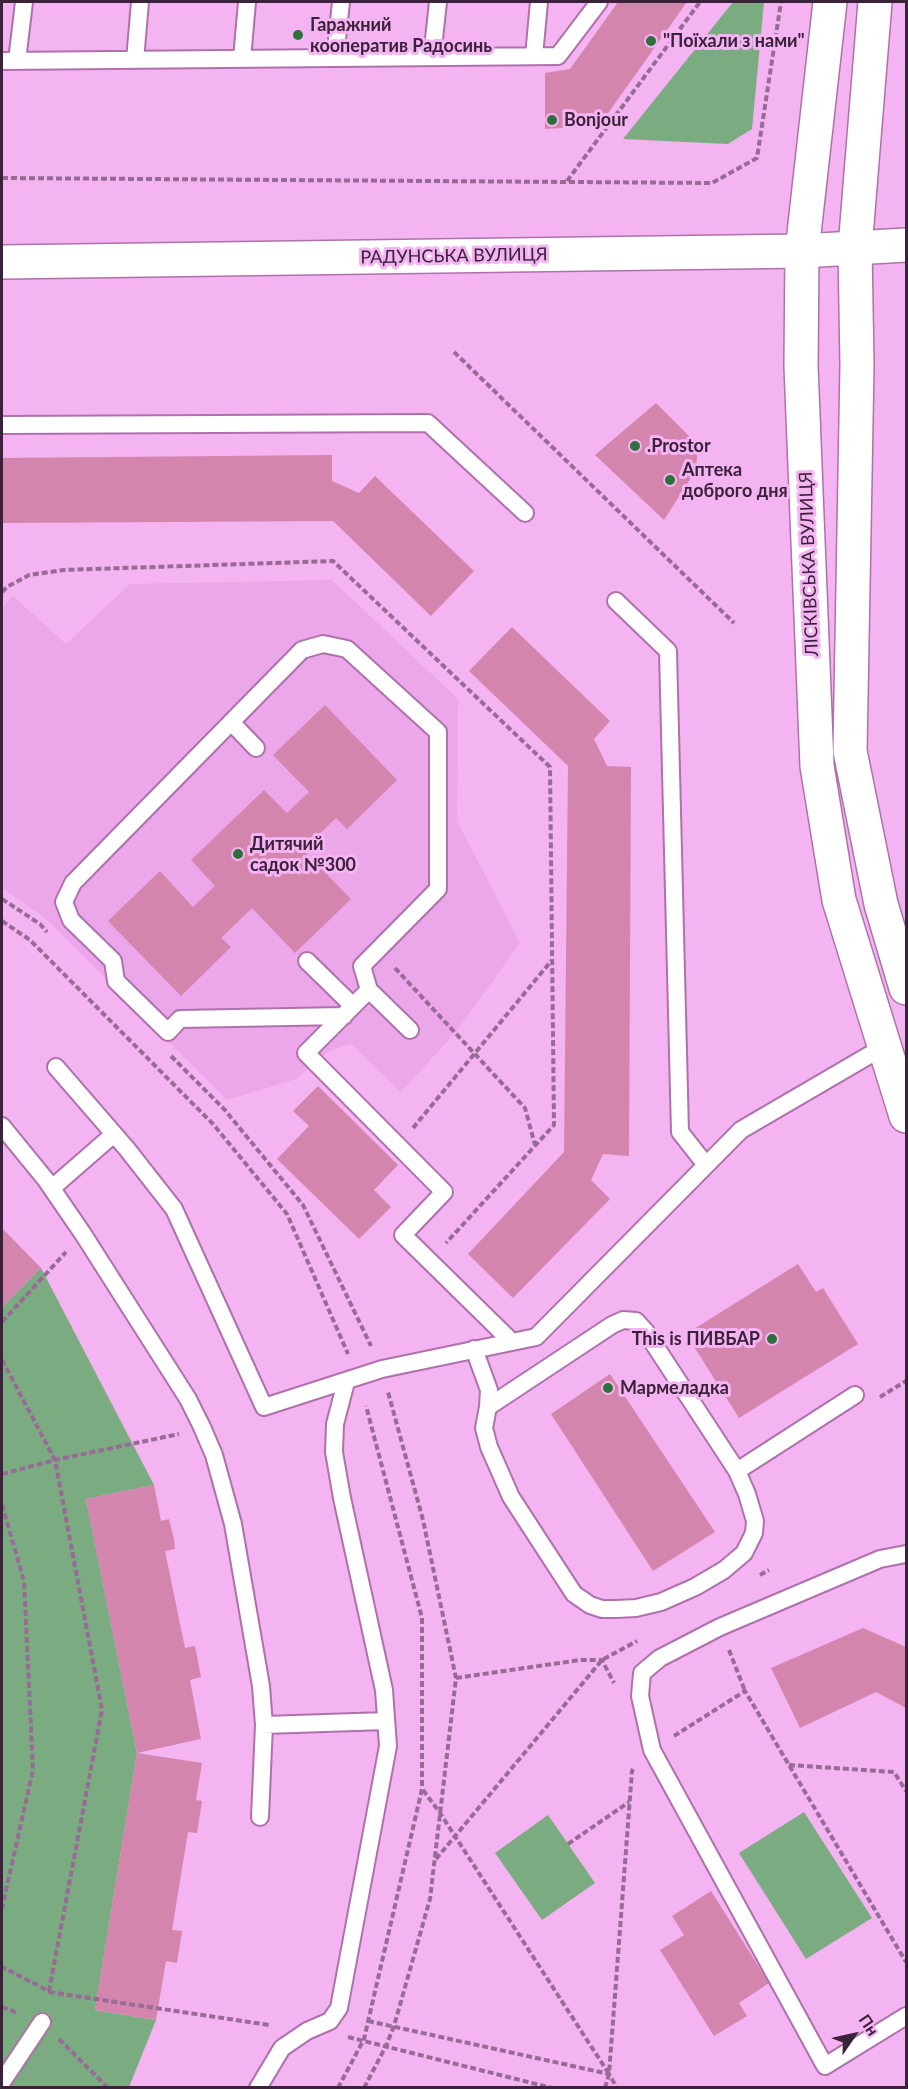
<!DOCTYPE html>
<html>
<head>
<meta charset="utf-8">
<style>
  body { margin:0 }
  #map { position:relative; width:908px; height:2089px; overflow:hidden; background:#f4b3f1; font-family:Lato,sans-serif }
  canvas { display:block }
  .frame { position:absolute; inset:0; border:3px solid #3b223b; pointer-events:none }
  .north { position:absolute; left:824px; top:2005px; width:60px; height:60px; -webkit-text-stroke:4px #f4b3f1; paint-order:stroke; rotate:56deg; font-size:16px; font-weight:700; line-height:24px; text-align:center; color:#3b223b }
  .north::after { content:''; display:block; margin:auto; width:21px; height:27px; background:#3b223b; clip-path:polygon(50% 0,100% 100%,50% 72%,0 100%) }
</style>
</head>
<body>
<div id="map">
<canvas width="908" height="2089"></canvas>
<div class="frame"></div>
<div class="north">Пн</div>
</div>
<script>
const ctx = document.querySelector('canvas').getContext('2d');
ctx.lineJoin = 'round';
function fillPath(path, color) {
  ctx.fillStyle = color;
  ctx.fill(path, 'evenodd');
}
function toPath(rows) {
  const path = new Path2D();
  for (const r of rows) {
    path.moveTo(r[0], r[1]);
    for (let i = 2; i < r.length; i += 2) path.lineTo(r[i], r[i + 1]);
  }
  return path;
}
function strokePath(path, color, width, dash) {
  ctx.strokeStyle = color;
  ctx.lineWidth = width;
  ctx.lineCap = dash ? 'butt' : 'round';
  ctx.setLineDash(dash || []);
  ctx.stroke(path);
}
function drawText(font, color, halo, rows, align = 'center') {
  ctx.font = font + ' Lato,sans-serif';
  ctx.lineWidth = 6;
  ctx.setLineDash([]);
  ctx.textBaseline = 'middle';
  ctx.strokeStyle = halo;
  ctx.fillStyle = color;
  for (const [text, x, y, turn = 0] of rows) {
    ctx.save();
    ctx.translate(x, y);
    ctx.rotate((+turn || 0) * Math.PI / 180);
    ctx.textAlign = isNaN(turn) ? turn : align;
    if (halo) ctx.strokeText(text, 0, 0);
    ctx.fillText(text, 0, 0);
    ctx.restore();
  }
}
const built = toPath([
  [332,580,458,699,457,821,520,943,455,1033,401,1092,351,1044,329,1051,296,1079,227,1100,45,918,2,888,2,608,13,596,66,644,130,584]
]);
const green = toPath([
  [733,2,764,2,752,129,728,144,623,139],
  [41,1268,154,1485,86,1499,137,1753,95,2010,156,2020,129,2087,2,2088,2,1307],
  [804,1812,872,1918,806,1959,739,1853],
  [548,1815,595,1883,542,1920,495,1853]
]);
const building = toPath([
  [618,2,687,2,599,126,545,129,545,73,570,69],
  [656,403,698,445,696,470,664,520,595,455],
  [332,455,332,481,359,493,375,476,474,571,431,616,333,521,2,523,2,458],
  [512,627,610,721,594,739,607,766,631,767,629,1156,603,1154,591,1180,610,1199,513,1298,468,1254,564,1152,568,766,469,671],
  [325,705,397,780,347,829,336,818,303,850,351,899,295,953,252,908,221,938,231,947,181,996,108,921,160,871,193,907,215,886,191,860,264,790,287,813,309,792,273,755],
  [318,1086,398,1165,374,1190,391,1207,359,1239,277,1159,309,1126,293,1111],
  [2,1228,41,1268,2,1307],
  [798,1264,816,1292,823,1288,858,1344,739,1418,686,1334],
  [610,1374,715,1532,653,1571,551,1414],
  [154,1485,161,1521,169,1519,174,1539,175,1549,165,1551,185,1648,195,1646,201,1677,190,1680,201,1739,137,1753,86,1499],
  [863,1628,906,1647,906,1708,876,1692,800,1728,771,1668],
  [137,1753,202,1763,196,1800,202,1801,197,1833,188,1832,172,1930,182,1931,177,1963,166,1961,156,2020,95,2010],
  [711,1891,769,1983,739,2003,747,2016,714,2036,660,1950,684,1935,672,1916]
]);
const path = toPath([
  [2,178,712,183,757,158,781,2],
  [567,181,700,2],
  [454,352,734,623],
  [2,592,7,587,29,575,64,570,333,561,550,767,554,1125,446,1243],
  [2,899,40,924,47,932],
  [2,921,30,940,213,1124,287,1214,348,1354],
  [395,968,525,1108,535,1145],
  [171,1056,224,1109,303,1205,371,1346],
  [413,1128,552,960],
  [2,1322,66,1252],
  [2,1360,55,1460,102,1710,49,1991,2,1967],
  [880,1397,906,1381],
  [2,1474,55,1460,179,1434],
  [2,1505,24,1581,33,1770,2,1908],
  [760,1575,769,1570],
  [729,1650,745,1691],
  [456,1678,580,1660,602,1660,614,1683],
  [674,1736,745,1691,906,1962],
  [789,1765,894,1772,906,1791],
  [423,1790,440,1813,609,2074],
  [568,1844,629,1802],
  [436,1859,602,1660,637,1641],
  [49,1992,269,2025],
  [2,2007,18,2013],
  [368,2021,609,2074,617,2088],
  [348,2037,552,2088],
  [59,2039,108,2088],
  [338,2088,364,2039,422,1789,422,1618,366,1406],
  [364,2088,386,2046,394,2026,430,1899,456,1678,423,1520,388,1392],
  [605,2088,609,2074,632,1771,633,1769]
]);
const service = toPath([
  [534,56,539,2],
  [432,57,438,2],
  [335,58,341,2],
  [242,59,247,2],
  [135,60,140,2],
  [2,61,558,56,599,2],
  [17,61,24,2],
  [2,425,428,423,525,513],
  [616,601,668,651,680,1132,706,1165],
  [231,722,256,748],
  [307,961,353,1006],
  [369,990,306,1053,444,1192,403,1235,512,1342],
  [344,1016,180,1019,168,1032,116,981,113,961,71,920,64,902,73,883,302,650,323,644,347,649,438,732,438,889,362,966,369,990,410,1030],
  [56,1067,127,1149,174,1209,264,1407,382,1369,536,1337,741,1130,885,1046],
  [2,1126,46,1180,83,1234,188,1399,202,1427,214,1455,233,1524,261,1686,264,1725,260,1817],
  [52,1188,114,1134],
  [474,1349,489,1390,488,1407,484,1428,489,1447,511,1497,574,1594,590,1605,602,1609,616,1609,636,1608,661,1602,695,1587,724,1570,744,1553,754,1533,755,1521,747,1494,737,1471,646,1332,636,1321,623,1320,612,1325,488,1407],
  [737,1471,855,1395],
  [906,1554,880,1559,720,1627,660,1658,642,1673,640,1696,652,1750,825,2066,906,2016],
  [264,1725,386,1721],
  [2,2082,42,2022],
  [258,2088,282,2048,307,2031,330,2021,339,2008,388,1746,384,1690,342,1498,334,1452,335,1424,346,1382]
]);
const tertiary = toPath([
  [830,2,802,251,801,366,817,766,839,900,906,1116],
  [875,2,855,248,857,365,850,751,881,904,906,988]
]);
const secondary = toPath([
  [2,262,802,251,906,245]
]);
const markers = [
  [298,35,6,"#2d703b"],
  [651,41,6,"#2d703b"],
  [552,120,6,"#2d703b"],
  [635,446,6,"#2d703b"],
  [670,480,6,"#2d703b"],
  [238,854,6,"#2d703b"],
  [772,1339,6,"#2d703b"],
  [608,1388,6,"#2d703b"]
];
const poiNames = [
  ["Гаражний",310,25],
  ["кооператив Радосинь",310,46],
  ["\"Поїхали з нами\"",663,41],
  ["Bonjour",564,120],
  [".Prostor",647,446],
  ["Аптека",682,470],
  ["доброго дня",682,491],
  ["Дитячий",250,844],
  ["садок №300",250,865],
  ["This is ПИВБАР",760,1339,"right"],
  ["Мармеладка",620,1388]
];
const streetNames = [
  ["РАДУНСЬКА ВУЛИЦЯ",454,256,-1],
  ["ЛІСКІВСЬКА ВУЛИЦЯ",809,564,-92]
];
fillPath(built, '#eca6ea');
fillPath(green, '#7bab81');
fillPath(building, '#d485ae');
strokePath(service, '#ae71ac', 20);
strokePath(tertiary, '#ae71ac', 36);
strokePath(secondary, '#ae71ac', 36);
strokePath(path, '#986b96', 4, [6, 3]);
strokePath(service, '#fff', 16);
strokePath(tertiary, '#fff', 33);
strokePath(secondary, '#fff', 33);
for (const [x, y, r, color] of markers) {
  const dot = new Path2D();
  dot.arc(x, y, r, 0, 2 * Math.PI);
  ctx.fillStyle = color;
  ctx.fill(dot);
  strokePath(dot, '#f4b3f1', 2);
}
drawText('bold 18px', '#3b223b', '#f4b3f1', poiNames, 'left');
drawText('18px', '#3b223b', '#f4b3f1', streetNames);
</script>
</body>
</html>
